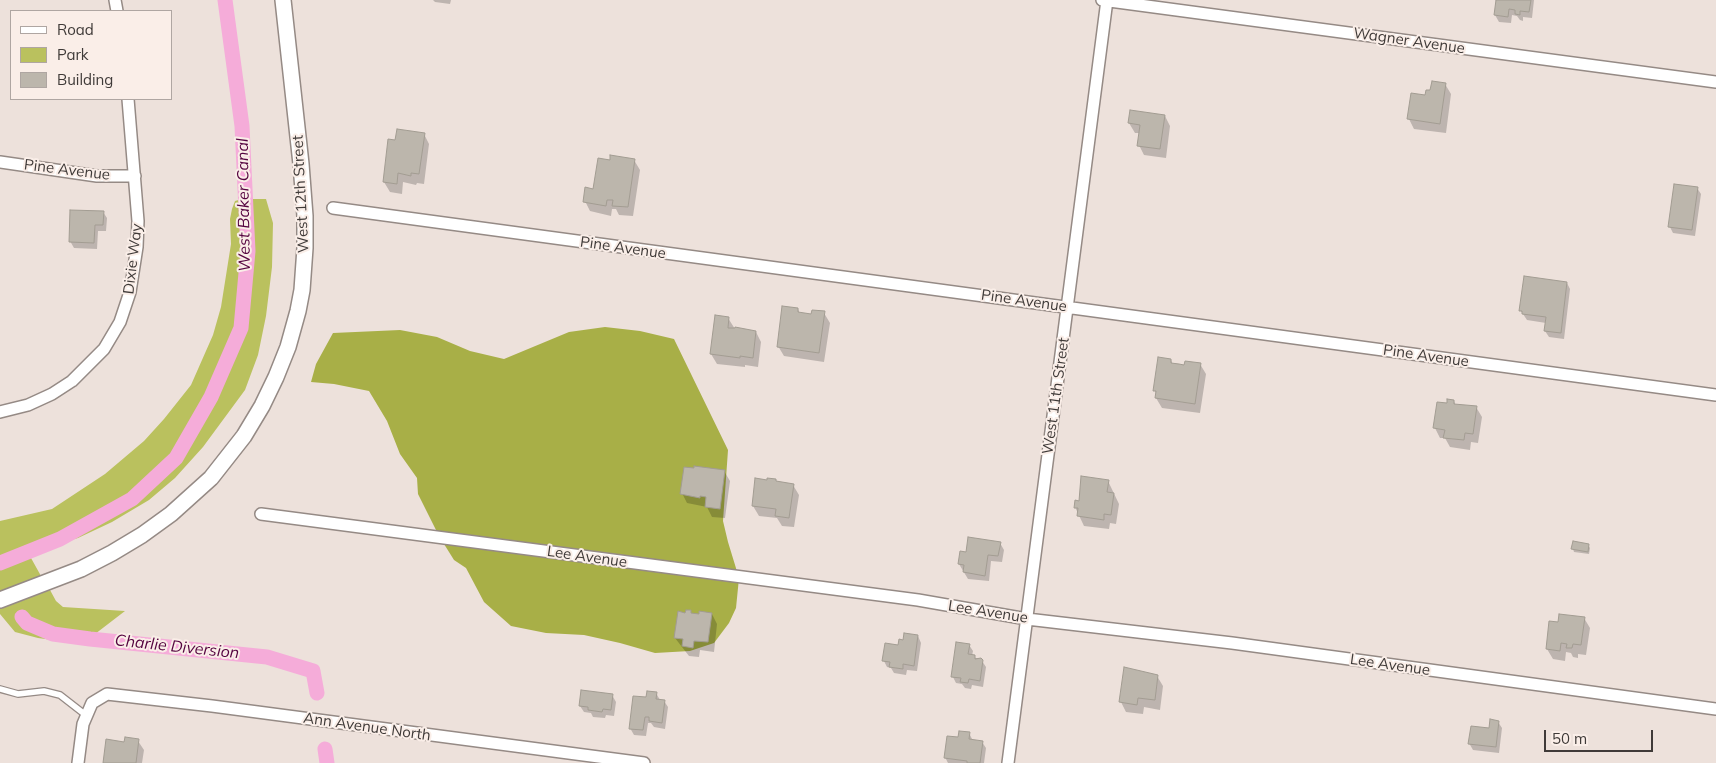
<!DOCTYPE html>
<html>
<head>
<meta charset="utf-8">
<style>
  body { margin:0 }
  #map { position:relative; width:1716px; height:763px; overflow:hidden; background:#ede1db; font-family:Mulish,sans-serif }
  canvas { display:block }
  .legend { position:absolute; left:10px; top:10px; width:162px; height:90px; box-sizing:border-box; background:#faeee8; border:1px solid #afa6a2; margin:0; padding:6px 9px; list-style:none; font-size:15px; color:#3f3a38 }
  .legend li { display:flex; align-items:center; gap:10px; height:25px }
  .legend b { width:25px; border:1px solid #afa6a2 }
  .scale { position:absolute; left:1544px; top:730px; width:109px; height:22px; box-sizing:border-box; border:2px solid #3f3a38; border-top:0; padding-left:6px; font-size:15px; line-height:18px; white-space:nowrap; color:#3f3a38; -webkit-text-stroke:4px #faeee8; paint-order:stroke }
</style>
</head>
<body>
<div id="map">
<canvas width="1716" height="763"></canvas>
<ul class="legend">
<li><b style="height:6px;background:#fff"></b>Road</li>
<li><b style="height:14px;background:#bac15e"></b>Park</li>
<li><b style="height:14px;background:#bcb6ac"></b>Building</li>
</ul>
<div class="scale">50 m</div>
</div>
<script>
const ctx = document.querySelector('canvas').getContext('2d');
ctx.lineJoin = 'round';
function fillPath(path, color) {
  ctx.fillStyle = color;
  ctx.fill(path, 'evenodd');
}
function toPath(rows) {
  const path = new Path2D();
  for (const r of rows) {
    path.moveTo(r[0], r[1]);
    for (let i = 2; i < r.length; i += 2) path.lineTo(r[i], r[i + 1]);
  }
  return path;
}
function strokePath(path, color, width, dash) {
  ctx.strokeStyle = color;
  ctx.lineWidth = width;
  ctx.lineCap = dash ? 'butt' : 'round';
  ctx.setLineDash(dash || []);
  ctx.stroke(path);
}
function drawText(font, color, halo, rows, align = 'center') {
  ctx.font = font + ' Mulish,sans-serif';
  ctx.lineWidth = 4;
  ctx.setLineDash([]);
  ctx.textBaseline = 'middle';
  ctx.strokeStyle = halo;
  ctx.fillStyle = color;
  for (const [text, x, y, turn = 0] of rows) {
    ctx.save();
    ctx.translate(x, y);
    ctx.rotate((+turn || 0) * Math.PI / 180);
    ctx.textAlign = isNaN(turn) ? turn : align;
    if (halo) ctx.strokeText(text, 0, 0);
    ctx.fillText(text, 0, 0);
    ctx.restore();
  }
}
const green = toPath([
  [242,199,266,199,273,223,272,267,266,316,258,355,245,390,203,447,175,478,149,500,112,522,78,538,36,551,31,558,41,576,0,592,0,521,52,509,105,474,144,441,164,419,191,385,213,335,221,307,231,244,230,219,232,209,235,201],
  [50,590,56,601,63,607,125,611,82,644,38,638,15,632,0,614,0,609]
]);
const forest = toPath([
  [605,327,640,331,674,339,728,450,723,521,728,542,739,578,736,608,729,623,714,643,690,651,655,653,620,643,584,635,546,633,511,626,484,602,466,568,454,560,439,536,418,494,417,478,400,454,387,421,369,391,334,384,311,382,316,364,333,333,400,330,437,337,470,351,504,359,569,332]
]);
const shadow = toPath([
  [433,0,451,0,450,4,435,2],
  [1497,0,1534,0,1532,18,1523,17,1523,21,1520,20,1517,16,1512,15,1511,23,1499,22,1495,15],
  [1445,84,1451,94,1446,133,1414,129,1409,119,1426,96],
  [1165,116,1170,126,1166,158,1144,155,1139,145,1140,133,1135,133,1129,123],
  [424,134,429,144,424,184,417,183,416,185,403,182,402,194,390,192,384,182,396,142],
  [634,160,640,170,633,216,619,215,616,209,612,209,611,216,590,211,585,201,594,190,611,161],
  [1697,188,1701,194,1695,236,1673,233,1670,227],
  [103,212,107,218,106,231,98,231,97,249,74,248,70,241],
  [1567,283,1570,289,1564,339,1549,337,1545,331,1546,323,1527,320,1521,311],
  [798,309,800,314,812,315,824,313,830,323,824,362,784,356,778,346],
  [728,318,735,329,756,332,761,342,758,367,745,365,745,367,717,364,711,354],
  [1171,360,1173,365,1185,366,1200,364,1206,374,1200,413,1162,408,1156,398,1157,394,1155,391],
  [1454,401,1456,406,1476,407,1482,417,1478,443,1471,442,1470,450,1450,447,1445,438,1440,438,1435,428,1448,404],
  [724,471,730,481,725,518,712,517,707,507,687,503,682,493],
  [776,480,777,483,793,485,799,495,794,527,782,526,777,518,759,516,753,506,768,481],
  [1108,481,1119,504,1116,524,1110,523,1109,529,1084,526,1075,507],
  [1000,543,1004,550,1002,562,991,561,989,581,968,579,959,564],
  [1588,545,1590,548,1589,554,1574,552,1573,549],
  [690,611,692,615,700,616,712,614,717,624,714,652,700,650,699,657,689,656,675,638,687,614],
  [1584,618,1590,628,1586,655,1578,654,1578,658,1573,657,1571,653,1566,652,1565,661,1553,659,1547,649,1550,622,1559,623],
  [918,636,921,643,917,671,907,670,906,675,894,673,891,668,887,667,884,661,899,646],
  [969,645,973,651,972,656,982,661,986,667,983,687,972,685,971,689,965,688,962,684,956,683,953,677],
  [1157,676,1163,686,1160,710,1144,707,1143,714,1126,712,1121,702],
  [656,693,660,700,664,701,668,707,665,729,654,727,651,723,648,723,646,736,634,735,630,728,647,698],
  [612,695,616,702,614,716,606,715,605,718,593,717,591,713,584,712,580,706],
  [1498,722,1502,728,1499,753,1473,750,1469,743],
  [969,733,973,741,982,742,986,748,984,763,948,763,945,757,960,739],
  [138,741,144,750,142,763,105,763,125,743]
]);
const canal = toPath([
  [0,563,60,539,132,499,176,458,211,397,241,328,248,251,242,126,225,0],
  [22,617,27,623,53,634,90,639,267,657,313,671,317,693],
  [325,749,327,763]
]);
const building = toPath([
  [1496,0,1531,0,1529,12,1520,11,1520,15,1515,14,1515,10,1509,9,1508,17,1494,15,1496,0],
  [1432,81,1446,83,1440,124,1407,119,1411,93,1425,95,1426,90,1430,90,1432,81],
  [1130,110,1165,115,1160,149,1137,146,1140,125,1128,123,1130,110],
  [397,129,425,133,419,174,411,173,411,176,398,173,397,184,383,182,388,139,395,140,397,129],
  [610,155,635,159,628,207,612,206,613,200,607,200,606,206,583,202,585,187,593,189,598,158,610,160,610,155],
  [1674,184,1698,187,1692,230,1668,227,1674,184],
  [70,210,104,211,103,225,95,225,94,243,69,242,70,210],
  [1524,276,1567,282,1561,333,1544,331,1546,317,1522,314,1522,311,1519,311,1524,276],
  [782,306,798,308,798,312,811,314,812,310,825,311,819,353,777,347,782,306],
  [715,315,729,317,728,328,735,328,735,327,756,331,753,358,740,356,740,358,710,354,715,315],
  [1158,357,1171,359,1171,363,1179,364,1184,365,1185,361,1201,363,1195,404,1155,398,1156,391,1153,391,1158,357],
  [1447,399,1454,400,1454,404,1477,406,1473,434,1465,433,1464,440,1443,438,1445,430,1433,428,1437,402,1447,403,1447,399],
  [694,466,725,470,720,509,705,507,706,497,700,496,700,498,680,494,684,467,694,468,694,466],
  [1081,476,1109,480,1107,492,1114,493,1111,515,1104,514,1104,520,1077,516,1078,508,1074,508,1075,500,1079,501,1081,476],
  [755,478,767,480,767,478,776,479,776,481,794,484,789,518,775,516,776,509,752,506,755,478],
  [968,537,1001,542,998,556,988,555,985,576,963,572,964,565,958,564,960,551,966,552,968,537],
  [1573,541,1589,544,1588,552,1571,549,1573,541],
  [686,610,691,610,691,613,699,614,699,611,712,613,708,642,694,641,693,648,682,646,683,639,674,638,678,611,685,613,686,610],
  [1559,614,1585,617,1581,645,1573,644,1572,648,1566,648,1567,644,1561,643,1560,651,1546,649,1549,621,1558,622,1559,614],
  [904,633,918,635,914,666,903,664,903,669,889,667,890,662,882,661,885,643,898,645,899,639,903,640,904,633],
  [956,642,970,644,968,654,975,655,975,659,981,658,983,660,980,681,969,679,968,683,960,682,961,678,951,677,956,642],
  [1124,667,1158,675,1155,700,1138,698,1137,705,1119,702,1124,667],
  [581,690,613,694,611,710,603,709,602,712,588,710,588,707,579,706,581,690],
  [647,691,657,692,656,699,665,700,662,723,649,721,649,717,645,717,643,730,629,729,633,696,646,697,647,691],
  [1490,719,1499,721,1496,747,1468,744,1471,726,1489,728,1490,719],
  [959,731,970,732,969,739,983,741,980,763,967,763,967,761,944,758,947,736,958,737,959,731],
  [125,737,139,739,136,763,103,763,106,739,124,742,125,737]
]);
const service = toPath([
  [0,689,18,694,44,691,60,695,87,716]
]);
const minor = toPath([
  [115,0,117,11],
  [1102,0,1716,82],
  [0,162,97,176,135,176],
  [333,208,1716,395],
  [0,412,28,405,52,394,72,381,104,349,120,322,130,292,137,247,138,221,128,99],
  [261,514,918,600,1027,619,1232,643,1716,709],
  [78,763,83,724,92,703,107,694,212,706,644,763],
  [1008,763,1107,0]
]);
const tertiary = toPath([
  [0,600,81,569,112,553,142,535,171,514,211,478,244,436,262,406,276,377,288,347,298,311,302,290,305,248,305,216,301,164,283,0]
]);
const streetNames = [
  ["Wagner Avenue",1409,41,8],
  ["Pine Avenue",67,170,7],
  ["West 12th Street",301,194,-93],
  ["Pine Avenue",623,248,8],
  ["Dixie Way",133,259,-83],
  ["Pine Avenue",1024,301,8],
  ["Pine Avenue",1426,356,8],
  ["West 11th Street",1056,396,-82],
  ["Lee Avenue",587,557,8],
  ["Lee Avenue",988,612,9],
  ["Lee Avenue",1390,665,8],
  ["Ann Avenue North",367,727,8]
];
const waterNames = [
  ["West Baker Canal",244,205,-91],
  ["Charlie Diversion",177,647,6]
];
fillPath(green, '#bac15e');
fillPath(forest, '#a8af47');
fillPath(shadow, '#0003');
strokePath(canal, '#f5acd9', 15);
fillPath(building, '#bcb6ac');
strokePath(building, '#a29c92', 1);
strokePath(service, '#958a85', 8);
strokePath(minor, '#958a85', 14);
strokePath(tertiary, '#958a85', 18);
strokePath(service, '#fff', 5.5);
strokePath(minor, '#fff', 11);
strokePath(tertiary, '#fff', 15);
drawText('15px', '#3f3a38', '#faeee8', streetNames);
drawText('italic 16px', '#550440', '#faeee8', waterNames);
</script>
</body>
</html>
